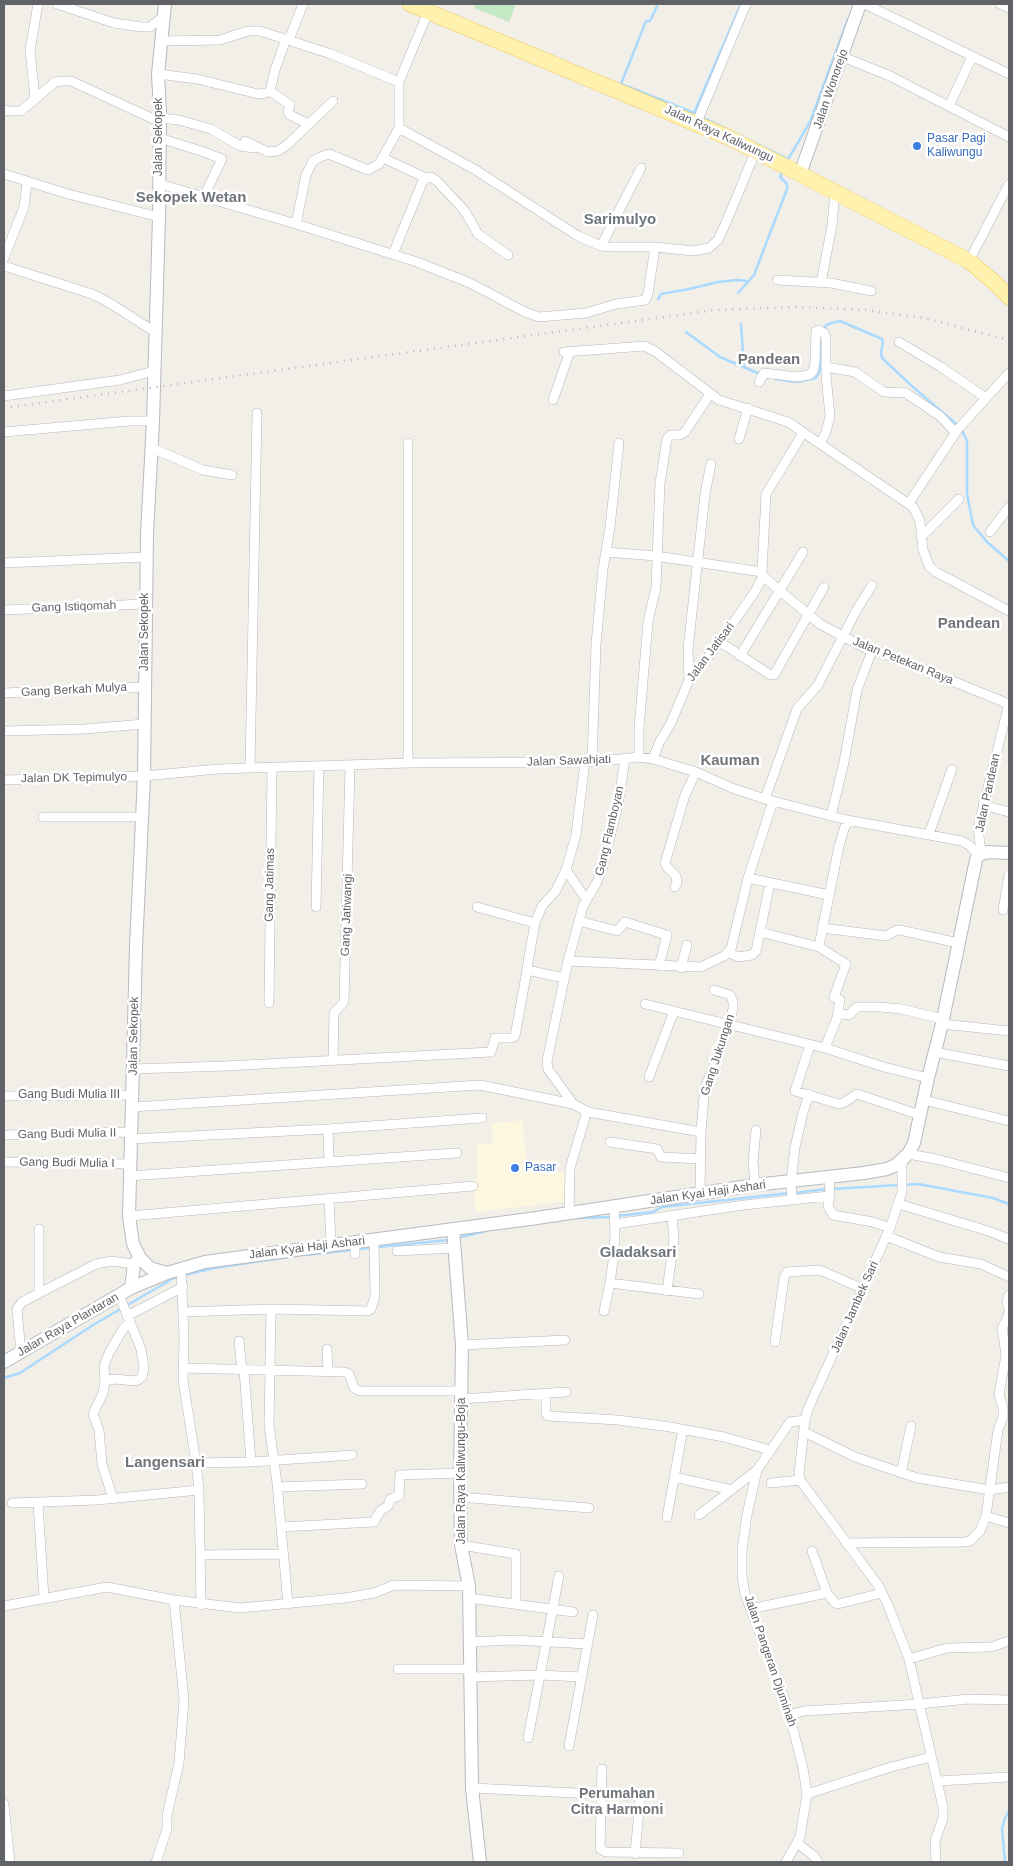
<!DOCTYPE html>
<html>
<head>
<meta charset="utf-8">
<style>
  body { margin:0 }
  #map { position:relative; width:1013px; height:1866px; overflow:hidden; background:#f1efe8; font-family:Arial,sans-serif }
  canvas { display:block }
  .frame { position:absolute; inset:0; border:5px solid #5f6368; pointer-events:none }
</style>
</head>
<body>
<div id="map">
<canvas width="1013" height="1866"></canvas>
<div class="frame"></div>
</div>
<script>
const ctx = document.querySelector('canvas').getContext('2d');
ctx.lineJoin = 'round';
function fillPath(path, color) {
  ctx.fillStyle = color;
  ctx.fill(path, 'evenodd');
}
function toPath(rows) {
  const path = new Path2D();
  for (const r of rows) {
    path.moveTo(r[0], r[1]);
    for (let i = 2; i < r.length; i += 2) path.lineTo(r[i], r[i + 1]);
  }
  return path;
}
function strokePath(path, color, width, dash) {
  ctx.strokeStyle = color;
  ctx.lineWidth = width;
  ctx.lineCap = dash ? 'butt' : 'round';
  ctx.setLineDash(dash || []);
  ctx.stroke(path);
}
function drawText(font, color, halo, rows, align = 'center') {
  ctx.font = font + ' Arial,sans-serif';
  ctx.lineWidth = 5;
  ctx.setLineDash([]);
  ctx.textBaseline = 'middle';
  ctx.strokeStyle = halo;
  ctx.fillStyle = color;
  for (const [text, x, y, turn = 0] of rows) {
    ctx.save();
    ctx.translate(x, y);
    ctx.rotate((+turn || 0) * Math.PI / 180);
    ctx.textAlign = isNaN(turn) ? turn : align;
    if (halo) ctx.strokeText(text, 0, 0);
    ctx.fillText(text, 0, 0);
    ctx.restore();
  }
}
const commercial = toPath([
  [523,1120,526,1160,553,1160,555,1172,566,1172,568,1201,476,1212,473,1180,477,1179,477,1145,493,1144,491,1124]
]);
const green = toPath([
  [475,4,516,4,509,22,474,8]
]);
const stream = toPath([
  [658,4,650,21,646,21,621,84,697,114],
  [694,113,741,4],
  [702,117,788,159],
  [787,161,810,122,848,19],
  [738,293,754,275,787,189,787,184,780,177,783,170],
  [658,299,661,294,689,289,718,282,737,280,747,281],
  [741,324,744,368],
  [823,329,828,324,840,321,882,339,883,343,881,352,882,358,914,388,961,428,967,441,967,494,973,525,987,542,1009,561],
  [686,332,720,357,760,374],
  [775,379,797,382,816,378,820,371,822,339],
  [905,1185,918,1184,993,1198,1009,1204],
  [832,1189,899,1185],
  [795,1193,827,1189],
  [617,1216,653,1212,662,1207,790,1193],
  [575,1218,612,1217],
  [457,1238,486,1231],
  [377,1247,449,1240],
  [358,1249,372,1248],
  [305,1255,352,1250],
  [185,1275,214,1268,295,1256],
  [4,1378,20,1373,93,1325,174,1278,179,1277],
  [1005,1862,1002,1829,1005,1818,1009,1811]
]);
const street = toPath([
  [57,4,114,23,141,27,150,27,164,16],
  [865,4,1009,74],
  [1000,4,1009,8],
  [289,40,303,4],
  [161,41,220,40,248,31,260,31,331,54,399,82],
  [843,57,890,76,1009,137],
  [158,74,197,79,258,94,266,93,270,91,275,70,286,39],
  [270,91,290,105,288,112,290,115,308,124],
  [35,99,30,50,38,4],
  [949,106,972,57],
  [4,110,10,111,21,111,55,82,64,81,71,81,160,122],
  [160,118,179,120,211,129,240,146,254,148],
  [697,122,746,4],
  [399,128,474,169,578,236,601,246,612,247,655,247,693,251,709,248,718,240,728,218,756,150],
  [160,138,204,152,222,159,204,196],
  [245,141,268,152,278,151,287,145,333,101],
  [383,158,426,178],
  [4,174,68,194,159,217],
  [160,184,296,224,417,262,470,283,525,312,539,317,586,313,616,304,645,300,648,294,655,247],
  [296,224,306,175,313,161,320,157,329,154,368,170,379,164,399,128,399,82,428,12],
  [601,246,641,168],
  [393,254,422,183,425,179,431,177,437,181,464,210,478,234,508,255],
  [4,258,24,207,27,182],
  [969,261,1009,184],
  [4,266,92,294,108,302,155,332],
  [777,280,831,283,871,291],
  [821,283,832,225,835,193],
  [899,342,941,367,986,398],
  [564,352,645,346,656,352,719,400,788,422,913,507,920,521,923,550,929,566,936,572,1009,611],
  [826,367,855,372,884,392,906,393,940,416,955,432],
  [759,382,764,373,797,377,809,375,813,371,815,363,816,331,819,330,824,333,826,337,826,375,830,416,826,432,820,444],
  [4,396,120,380,154,371],
  [553,400,570,351],
  [4,432,129,421,153,421],
  [739,439,748,408],
  [408,443,408,763],
  [152,448,203,470,232,475],
  [909,503,958,429,1009,373],
  [990,532,1009,507],
  [922,536,959,499],
  [606,552,656,556,762,572,763,576,779,590,820,624,867,649,875,650,1009,704],
  [4,563,146,557],
  [762,572,766,494,803,433],
  [4,610,145,604],
  [720,642,769,674,774,675,824,587],
  [740,656,803,552],
  [689,680,688,649,705,494,711,464],
  [4,693,145,687],
  [4,731,85,729,144,724],
  [639,757,639,728,648,622,656,587,660,483,667,439,671,435,680,435,685,432,710,394],
  [625,759,618,805,602,869,597,882,583,906,568,961,547,1061,548,1069,573,1104,588,1112,701,1132],
  [653,759,659,743,670,725,689,680,720,642,756,590,763,576],
  [592,762,596,644,603,569,610,527,619,443],
  [250,768,257,413],
  [4,780,144,776,218,769,408,763,592,762,639,757,653,759,696,772,732,788,765,799,847,820,962,841,970,846,978,855],
  [765,799,797,709,818,685,856,611,872,585],
  [983,805,1009,812],
  [831,816,844,762,857,690,872,651],
  [43,817,142,817],
  [929,834,952,769],
  [981,853,978,827,1009,703],
  [566,870,586,899],
  [748,878,829,895],
  [770,883,760,932,819,947],
  [675,887,677,883,676,876,667,867,665,863,685,795,696,772],
  [316,907,319,766],
  [477,907,535,923],
  [1003,910,1009,875],
  [579,921,617,931,625,922,667,935,659,966],
  [822,928,886,936,897,930,900,930,958,943],
  [728,952,738,957,752,955,756,951,760,932],
  [568,961,701,967,724,956,731,949,748,878,773,801],
  [681,968,687,945],
  [564,978,527,970,528,962,535,923,542,906,555,892,566,870,576,835,585,762],
  [269,1003,272,767],
  [645,1004,825,1048,884,1067,928,1078],
  [838,1013,849,1015,857,1007,880,1007,901,1009,943,1019],
  [942,1024,1009,1031],
  [810,1045,795,1091,839,1104,843,1103,857,1094,920,1115],
  [825,1048,837,1018,840,1000,834,997,846,964,819,947,820,941,839,846,847,820],
  [934,1052,1009,1066],
  [333,1060,334,1013,344,1002,350,765],
  [133,1069,226,1066,491,1052,495,1038,512,1038,515,1036,527,970],
  [649,1077,674,1011],
  [4,1096,133,1095],
  [924,1100,1009,1121],
  [132,1107,480,1085,573,1104],
  [4,1135,131,1132],
  [131,1139,328,1129],
  [610,1142,657,1149,661,1157,701,1159],
  [908,1154,936,1159,1009,1178],
  [902,1161,902,1192,890,1228,808,1409,805,1420,799,1473,800,1480,878,1585,888,1605,909,1659,943,1807,943,1818,935,1841,936,1862],
  [4,1162,130,1164],
  [329,1162,328,1129,482,1118],
  [129,1176,457,1153],
  [829,1176,830,1193,828,1206,833,1215,873,1222,890,1228],
  [755,1185,753,1161,756,1130],
  [700,1193,701,1132,704,1096,707,1083,721,1049,733,1009,733,1001,730,995,714,990],
  [329,1198,331,1245],
  [792,1199,791,1182,795,1147,803,1113,809,1094],
  [899,1204,988,1231,1009,1239],
  [569,1214,570,1168,587,1111],
  [129,1216,473,1186],
  [615,1224,744,1205,829,1196],
  [886,1236,939,1257,981,1264,1009,1277],
  [355,1242,355,1254],
  [397,1251,454,1248],
  [181,1268,184,1337,183,1380,196,1463,199,1490,201,1605],
  [610,1283,699,1294],
  [667,1291,674,1239,672,1216],
  [39,1293,39,1229],
  [1009,1295,1007,1302,1009,1309],
  [271,1309,269,1425,277,1483,288,1604],
  [604,1311,610,1283,613,1261,615,1236,614,1207],
  [184,1312,271,1309,368,1311,371,1309,375,1296,374,1239],
  [127,1316,183,1287],
  [239,1341,242,1370],
  [775,1342,784,1278,787,1272,820,1270,863,1289],
  [462,1345,565,1340],
  [327,1349,328,1372],
  [21,1353,17,1309,22,1302,96,1264,111,1261,134,1264],
  [183,1368,345,1372,349,1374,354,1388,360,1391,461,1391],
  [244,1370,251,1462],
  [105,1381,104,1366,109,1353,123,1329,130,1323],
  [546,1395,546,1413,548,1416,618,1420,670,1427,724,1437,770,1450],
  [461,1399,566,1392],
  [804,1432,855,1457,917,1478,990,1490,1009,1487],
  [196,1463,251,1462,352,1455],
  [901,1473,911,1426],
  [674,1477,732,1490],
  [771,1483,800,1480],
  [278,1487,362,1484],
  [460,1497,589,1508],
  [113,1499,102,1464,99,1430,93,1414,103,1393,105,1381,114,1379,136,1381,142,1377,144,1368,141,1349,119,1295],
  [12,1503,97,1500,199,1490],
  [38,1503,44,1598],
  [699,1515,757,1470],
  [986,1516,1009,1523],
  [667,1517,683,1429],
  [281,1527,374,1522,380,1511,388,1506,390,1499,399,1496,400,1475,460,1473],
  [846,1543,965,1542,970,1541,980,1531,986,1516,998,1430,1003,1417,1003,1408,999,1395,1006,1355,1002,1328,1007,1319,1009,1311],
  [461,1545,516,1554,516,1604],
  [812,1551,827,1593],
  [201,1555,283,1554],
  [469,1598,573,1612],
  [4,1606,107,1587,174,1600,240,1608,345,1598,374,1593,394,1585,469,1586],
  [750,1609,827,1593,835,1603,838,1604,882,1593],
  [469,1642,513,1640,588,1644],
  [909,1659,947,1648,991,1647,1009,1641],
  [398,1669,469,1669],
  [470,1677,540,1675,581,1677],
  [789,1715,804,1711,920,1704,968,1699,1009,1700],
  [528,1738,559,1576],
  [569,1746,593,1615],
  [602,1769,600,1849,606,1852,679,1853],
  [938,1781,1009,1777],
  [472,1788,637,1796,640,1800,635,1854],
  [807,1794,891,1767,931,1757],
  [4,1804,10,1862],
  [797,1843,814,1856,818,1862],
  [156,1862,167,1829,167,1815,179,1763,184,1700,174,1600],
  [786,1862,800,1837,807,1794,803,1768,787,1706,745,1594,742,1576,742,1550,747,1515,757,1470,790,1422,805,1420]
]);
const secondary = toPath([
  [165,4,158,74,160,111,159,217,153,421,147,534,144,776,136,947,129,1216,133,1244,140,1258,150,1268,167,1273],
  [800,174,860,4],
  [453,1229,462,1345,460,1473,461,1545,469,1586,472,1788,480,1862],
  [131,1288,134,1264,140,1258],
  [4,1362,131,1288,167,1273,205,1262,537,1218,755,1185,864,1173,887,1169,896,1165,908,1154,914,1143,928,1078,942,1024,976,860,978,855,988,852,1009,853]
]);
const primary = toPath([
  [410,4,730,138,969,261,994,282,1009,297]
]);
const rail = toPath([
  [4,408,715,310,796,307,866,310,924,318,1009,340]
]);
const markers = [
  [917,146,5,"#3f7fe0"],
  [515,1168,5,"#3f7fe0"]
];
const streetNames = [
  ["Jalan Wonorejo",831,89,-71],
  ["Jalan Raya Kaliwungu",719,134,25],
  ["Jalan Sekopek",159,137,-90],
  ["Gang Istiqomah",74,607,-2],
  ["Jalan Sekopek",145,632,-90],
  ["Jalan Jatisari",711,652,-53],
  ["Jalan Petekan Raya",903,661,22],
  ["Gang Berkah Mulya",74,690,-3],
  ["Jalan Sawahjati",569,761,-2],
  ["Jalan DK Tepimulyo",74,778,-1],
  ["Jalan Pandean",988,793,-78],
  ["Gang Flamboyan",610,831,-77],
  ["Gang Jatimas",270,885,-89],
  ["Gang Jatiwangi",347,915,-88],
  ["Jalan Sekopek",134,1036,-89],
  ["Gang Jukungan",718,1055,-72],
  ["Gang Budi Mulia III",69,1095],
  ["Gang Budi Mulia II",67,1134,-1],
  ["Gang Budi Mulia I",67,1163,1],
  ["Jalan Kyai Haji Ashari",708,1193,-8],
  ["Jalan Kyai Haji Ashari",307,1248,-7],
  ["Jalan Jambek Sari",855,1307,-66],
  ["Jalan Raya Plantaran",68,1325,-30],
  ["Jalan Raya Kaliwungu-Boja",462,1471,-90],
  ["Jalan Pangeran Djuminah",770,1661,71]
];
const shopNames = [
  ["Pasar Pagi",927,139],
  ["Kaliwungu",927,153],
  ["Pasar",525,1168]
];
const neighbourhoodNames = [
  ["Perumahan",617,1794],
  ["Citra Harmoni",617,1810]
];
const quarterNames = [
  ["Sekopek Wetan",191,198],
  ["Sarimulyo",620,220],
  ["Pandean",769,360],
  ["Pandean",969,624],
  ["Kauman",730,761],
  ["Gladaksari",638,1253],
  ["Langensari",165,1463]
];
fillPath(commercial, '#fef7e0');
fillPath(green, '#c5e8c5');
strokePath(stream, '#aadaff', 2.5);
strokePath(street, '#b5b8bc', 10);
strokePath(secondary, '#b6babf', 14);
strokePath(primary, '#f2c960', 16);
strokePath(street, '#fff', 9);
strokePath(secondary, '#fff', 12);
strokePath(primary, '#fff2af', 15);
strokePath(rail, '#b6b7b8', 2.5, [1, 6]);
for (const [x, y, r, color] of markers) {
  const dot = new Path2D();
  dot.arc(x, y, r, 0, 2 * Math.PI);
  ctx.fillStyle = color;
  ctx.fill(dot);
  strokePath(dot, '#fff', 2);
}
drawText('12px', '#5f6368', '#fff', streetNames);
drawText('12px', '#366cbe', '#fff', shopNames, 'left');
drawText('bold 14px', '#70757a', '#fff', neighbourhoodNames);
drawText('bold 15px', '#70757a', '#fff', quarterNames);
</script>
</body>
</html>
